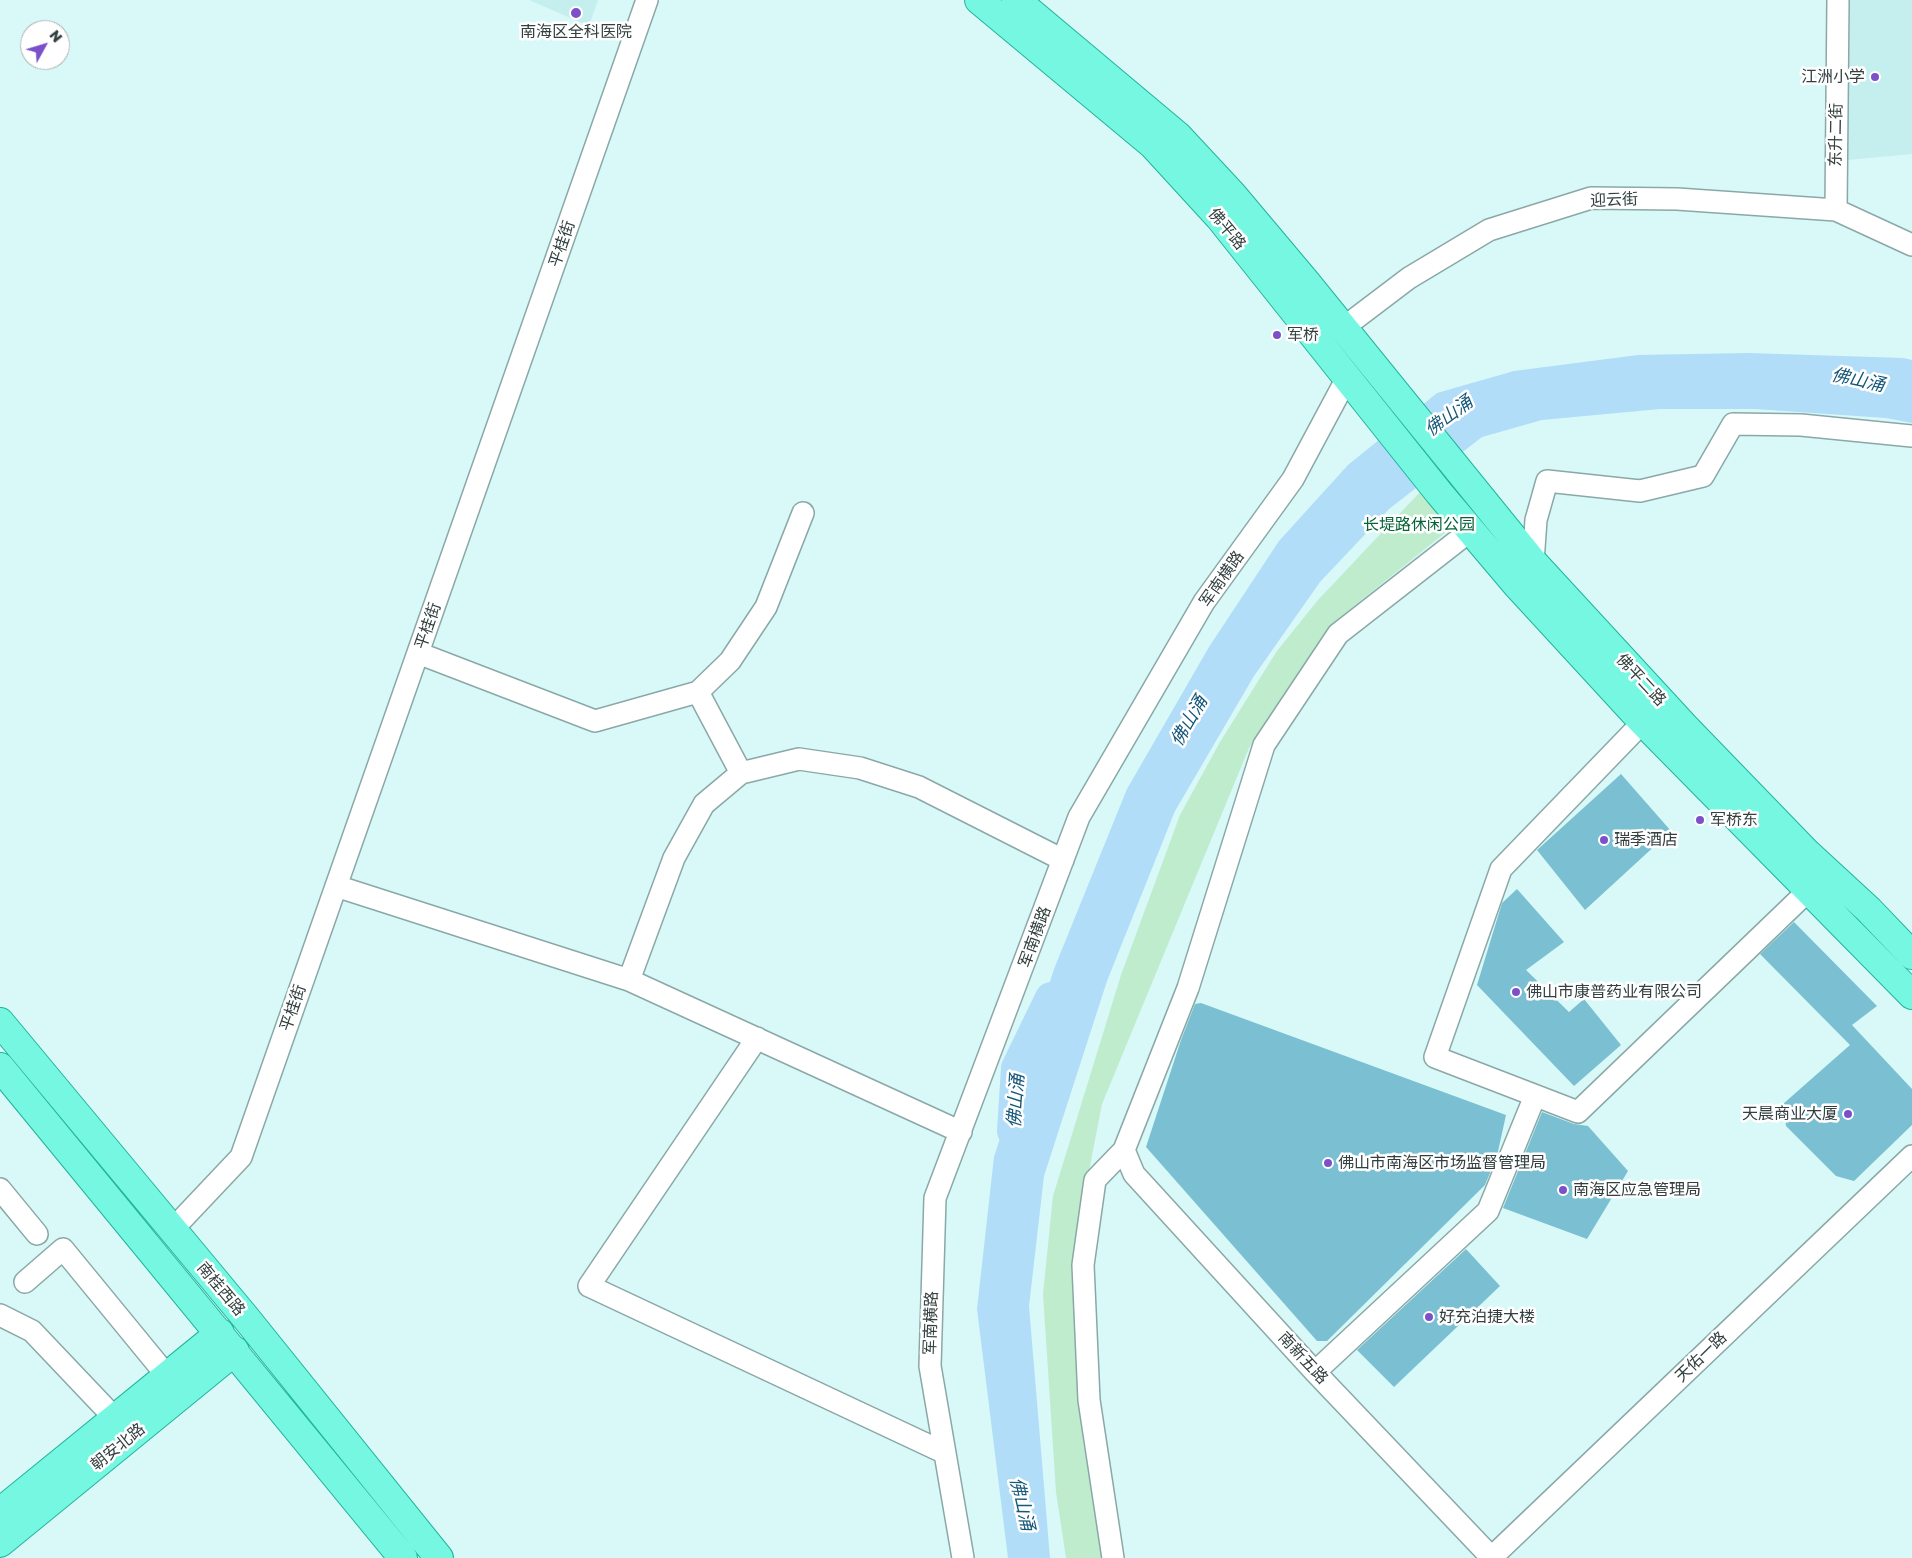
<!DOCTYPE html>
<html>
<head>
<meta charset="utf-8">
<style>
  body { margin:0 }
  #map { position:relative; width:1912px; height:1558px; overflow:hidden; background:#d9f8f8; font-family:"Golos Text",sans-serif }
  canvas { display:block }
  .north { position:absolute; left:20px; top:20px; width:50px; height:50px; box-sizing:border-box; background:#fff; border:1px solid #aeb3b3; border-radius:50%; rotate:51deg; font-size:14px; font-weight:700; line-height:20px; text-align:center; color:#344040 }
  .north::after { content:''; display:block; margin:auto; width:18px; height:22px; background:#7b50c9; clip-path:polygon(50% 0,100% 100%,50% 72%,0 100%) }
</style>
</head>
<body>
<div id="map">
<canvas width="1912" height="1558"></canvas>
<div class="north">N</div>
</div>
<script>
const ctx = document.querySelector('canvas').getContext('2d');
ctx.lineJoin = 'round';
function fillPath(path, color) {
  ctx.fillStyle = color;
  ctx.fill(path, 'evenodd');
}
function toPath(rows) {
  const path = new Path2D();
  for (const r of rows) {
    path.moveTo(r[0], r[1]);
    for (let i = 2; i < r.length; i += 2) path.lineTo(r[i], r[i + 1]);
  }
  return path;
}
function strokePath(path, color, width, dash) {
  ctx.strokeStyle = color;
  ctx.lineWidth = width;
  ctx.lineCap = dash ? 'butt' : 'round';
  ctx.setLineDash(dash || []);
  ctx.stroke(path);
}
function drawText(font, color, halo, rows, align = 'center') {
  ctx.font = font + ' "Golos Text","Noto Sans SC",sans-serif';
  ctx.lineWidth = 5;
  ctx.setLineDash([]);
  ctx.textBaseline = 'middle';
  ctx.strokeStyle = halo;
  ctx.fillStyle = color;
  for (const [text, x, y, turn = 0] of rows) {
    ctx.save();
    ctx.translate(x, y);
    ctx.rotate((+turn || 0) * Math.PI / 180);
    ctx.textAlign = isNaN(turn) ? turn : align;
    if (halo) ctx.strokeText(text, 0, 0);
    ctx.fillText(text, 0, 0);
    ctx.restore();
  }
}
const built = toPath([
  [529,0,598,0,589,26],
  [1838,0,1912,0,1912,154,1836,161]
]);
const green = toPath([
  [1421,491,1451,528,1333,623,1249,748,1102,1104,1071,1264,1083,1440,1103,1558,1066,1558,1056,1492,1043,1294,1053,1196,1121,975,1180,815,1220,742,1277,651,1318,600]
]);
const water = toPath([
  [1748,353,1903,358,1912,360,1912,423,1886,418,1755,409,1660,409,1542,420,1482,437,1389,509,1320,582,1254,676,1175,811,1107,981,1044,1176,1029,1306,1050,1558,1008,1558,977,1309,994,1157,1054,969,1127,789,1209,647,1279,541,1348,465,1437,393,1514,371,1638,355]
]);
const river = toPath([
  [1013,1131,1017,1068,1051,998]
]);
const building = toPath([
  [1621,774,1671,831,1585,910,1537,850],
  [1517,889,1564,942,1526,970,1569,1012,1584,999,1621,1045,1574,1086,1477,985,1502,903],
  [1794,922,1877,1006,1852,1025,1912,1089,1912,1125,1854,1181,1836,1176,1786,1126,1783,1104,1850,1045,1760,954],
  [1201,1003,1506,1115,1497,1156,1485,1185,1327,1341,1317,1341,1146,1147,1181,1040,1195,1004],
  [1542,1112,1574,1124,1588,1126,1628,1171,1587,1239,1503,1208],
  [1466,1249,1500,1286,1394,1387,1357,1350]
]);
const minor = toPath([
  [1836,210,1838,0],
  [1343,328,1409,278,1489,230,1591,198,1677,199,1836,210,1912,245],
  [1533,562,1536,520,1547,481,1640,491,1703,476,1733,424,1801,425,1912,436],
  [418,653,595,721,698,692,730,661,766,607,803,513],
  [698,692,741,773],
  [1643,722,1501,869,1435,1057,1578,1112,1809,890],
  [336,886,629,980,961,1132],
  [629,980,674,858,704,804,741,773,799,759,860,768,919,787,1063,860],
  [757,1038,589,1286,945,1453],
  [1124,1150,1134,1174,1315,1372,1492,1558],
  [0,1189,37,1234],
  [172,1230,241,1157,647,0],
  [25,1282,63,1249,168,1377],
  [0,1315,32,1331,126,1430],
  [1315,1372,1488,1211,1535,1096],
  [963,1558,930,1366,935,1198,1079,817,1204,602,1293,479,1347,378],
  [1113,1558,1089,1400,1083,1265,1095,1180,1124,1150,1188,988,1264,745,1338,634,1470,531],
  [1491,1558,1912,1156]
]);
const major = toPath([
  [979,0,1153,145,1219,217,1439,493,1516,584,1643,722,1912,995],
  [1016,0,1178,136,1232,194,1306,282,1533,562,1685,727,1805,851,1869,910,1912,955],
  [0,1022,246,1318,439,1558],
  [0,1067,403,1558],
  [0,1512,220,1333],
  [0,1543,235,1351]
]);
const markers = [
  [576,13,6,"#7b50c9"],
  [1875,77,5,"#7b50c9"],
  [1277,335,5,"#7b50c9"],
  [1700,820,5,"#7b50c9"],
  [1604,840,5,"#7b50c9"],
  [1516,992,5,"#7b50c9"],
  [1848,1114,5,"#7b50c9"],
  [1328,1163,5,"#7b50c9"],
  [1563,1190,5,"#7b50c9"],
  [1429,1317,5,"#7b50c9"]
];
const poiNames = [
  ["南海区全科医院",576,32,"center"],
  ["江洲小学",1865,77,"right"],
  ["军桥",1287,335],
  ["军桥东",1710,820],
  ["瑞季酒店",1614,840],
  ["佛山市康普药业有限公司",1526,992],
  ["天晨商业大厦",1838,1114,"right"],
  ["佛山市南海区市场监督管理局",1338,1163],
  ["南海区应急管理局",1573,1190],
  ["好充泊捷大楼",1439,1317]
];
const streetNames = [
  ["东升二街",1836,135,-89],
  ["迎云街",1614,200,-2],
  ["佛平路",1227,229,50],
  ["平桂街",562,244,-71],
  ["军南横路",1222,579,-55],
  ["平桂街",428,626,-71],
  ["佛平二路",1641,680,47],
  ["军南横路",1035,937,-70],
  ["平桂街",293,1008,-71],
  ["南桂西路",221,1289,50],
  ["军南横路",931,1323,-88],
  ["天佑一路",1701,1357,-44],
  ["南新五路",1303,1358,47],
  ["朝安北路",118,1447,-39]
];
const parkNames = [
  ["长堤路休闲公园",1419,525]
];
const waterNames = [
  ["佛山涌",1858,380,12],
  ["佛山涌",1449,416,-37],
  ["佛山涌",1189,721,-60],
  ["佛山涌",1016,1101,-86],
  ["佛山涌",1022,1504,77]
];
fillPath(built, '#c5eeee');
fillPath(green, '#bfeccd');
fillPath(water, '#b1ddf9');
strokePath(river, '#b1ddf9', 32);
fillPath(building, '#7ac0d2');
strokePath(minor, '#8aa8a7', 24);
strokePath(major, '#23b49c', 30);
strokePath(minor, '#fff', 21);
strokePath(major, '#76f7e1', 28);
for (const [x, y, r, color] of markers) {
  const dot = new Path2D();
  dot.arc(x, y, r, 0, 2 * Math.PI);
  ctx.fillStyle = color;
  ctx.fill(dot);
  strokePath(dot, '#fff', 2);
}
drawText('16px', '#344040', '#fff', poiNames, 'left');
drawText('16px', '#344040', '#fff', streetNames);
drawText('16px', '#076238', '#fff', parkNames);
drawText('italic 18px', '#165879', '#fff', waterNames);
</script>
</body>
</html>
